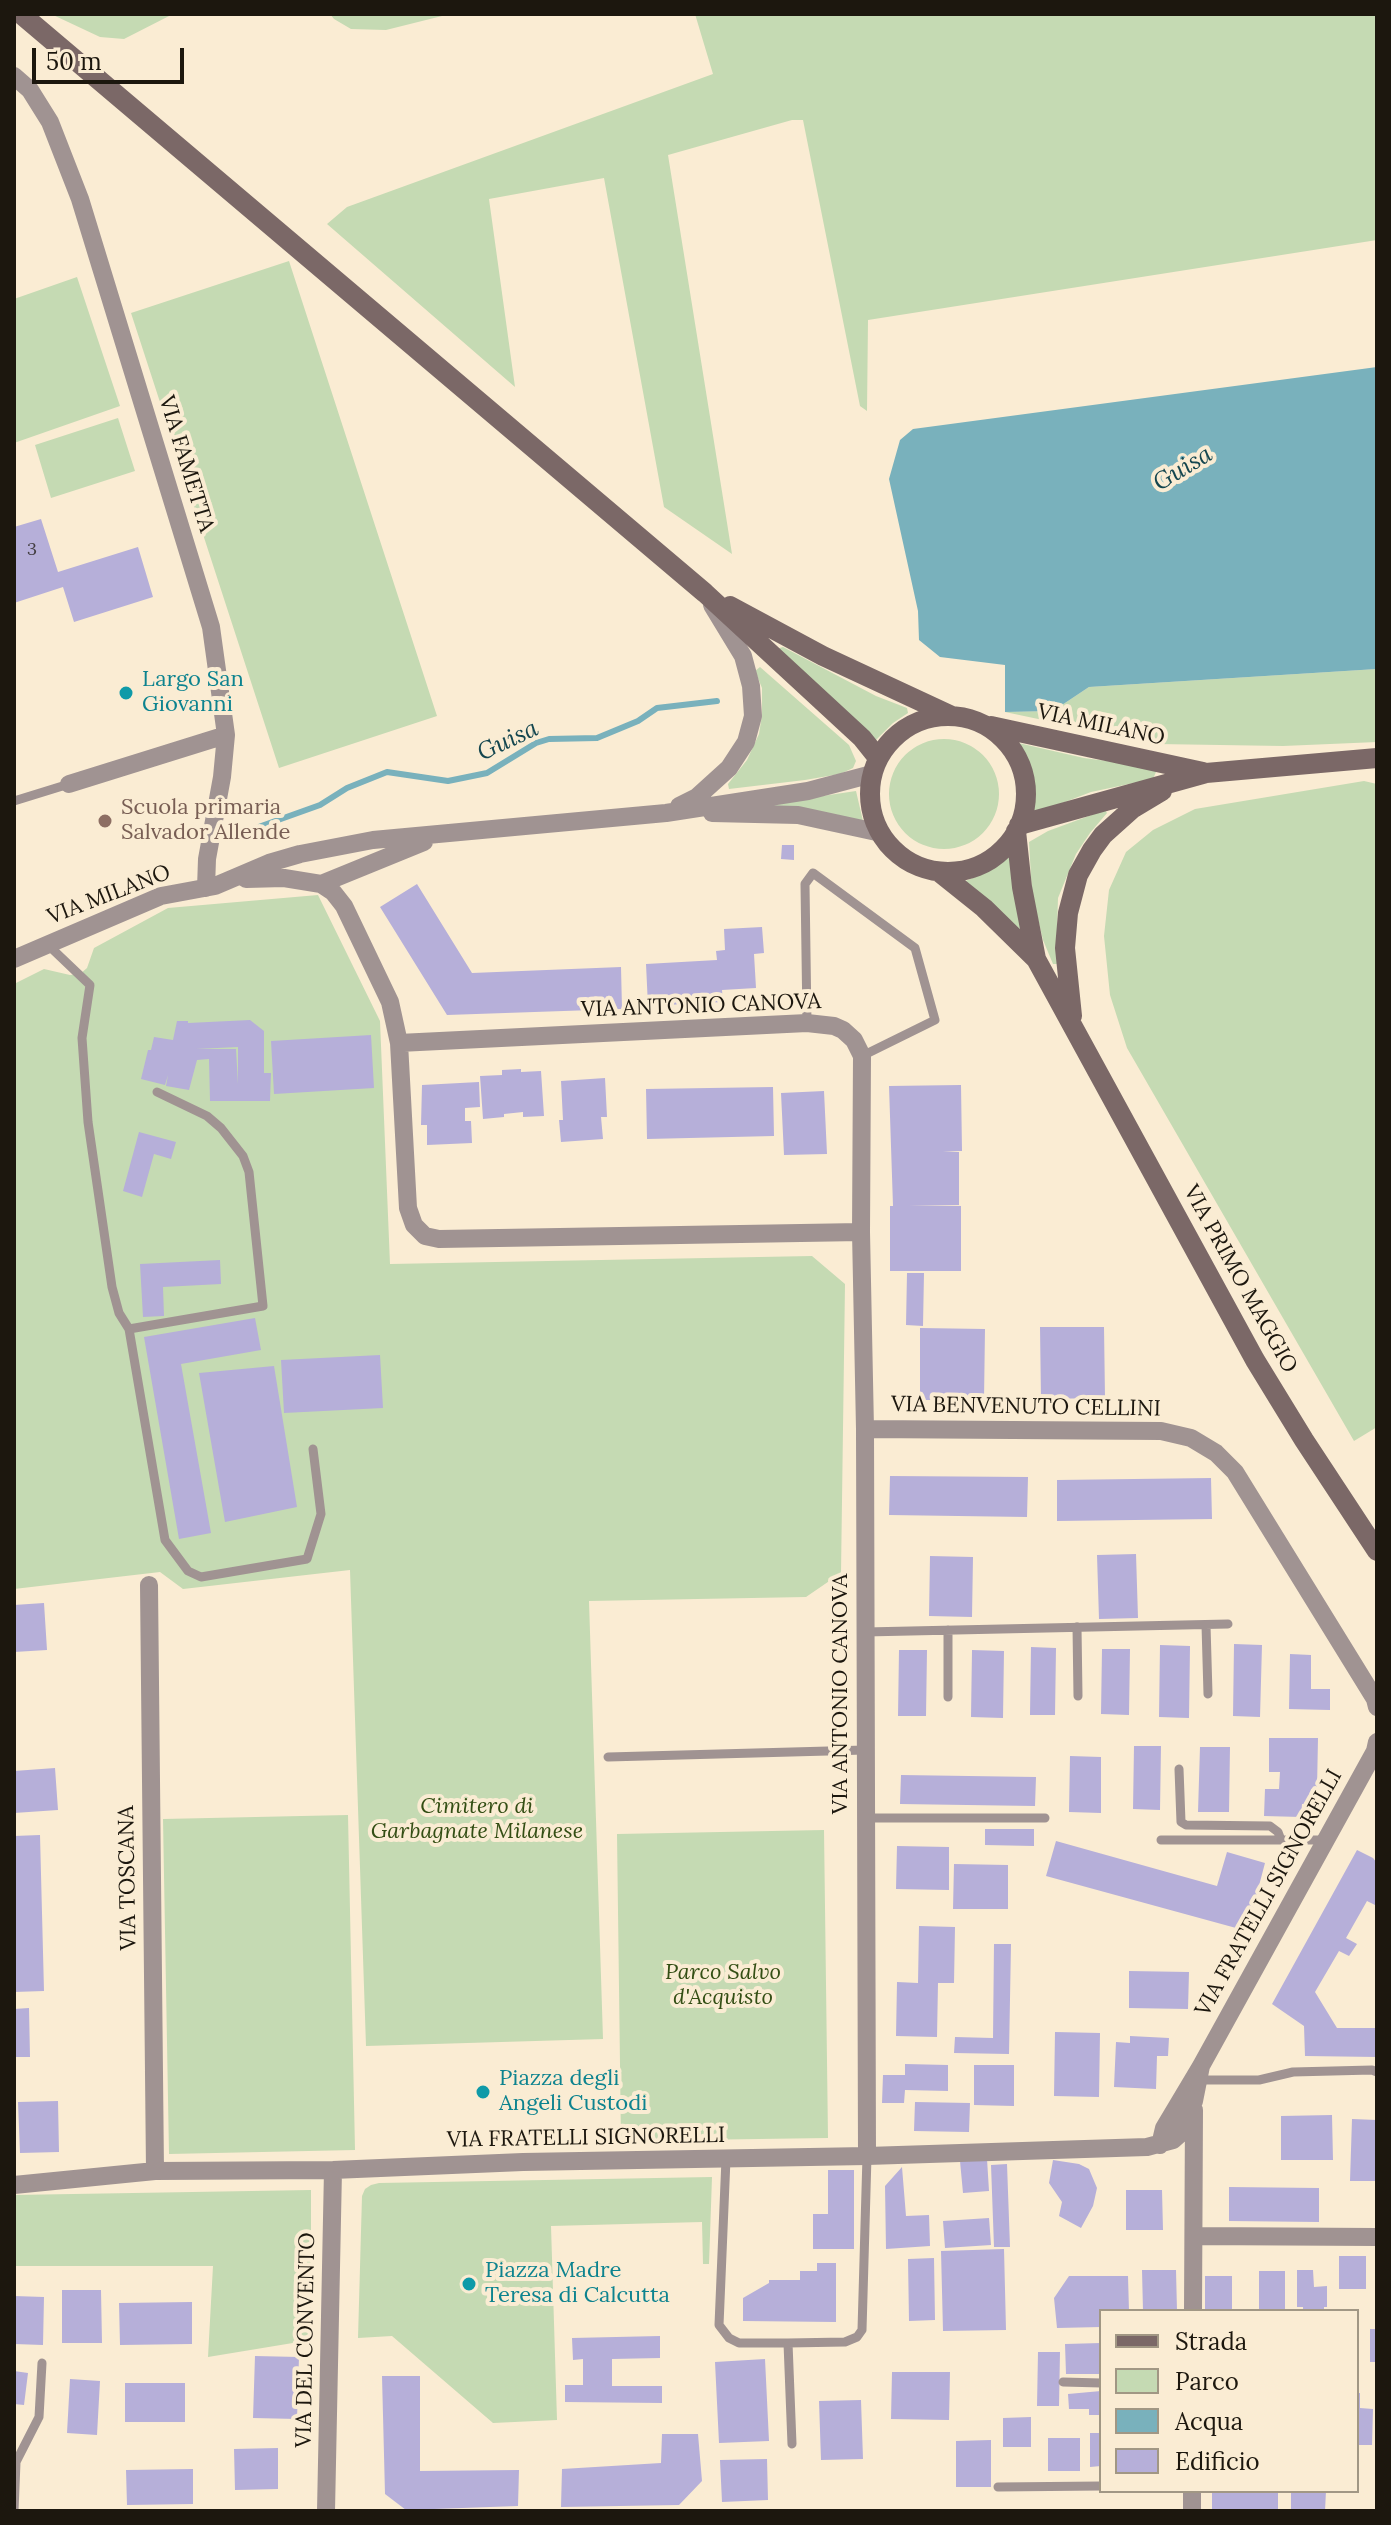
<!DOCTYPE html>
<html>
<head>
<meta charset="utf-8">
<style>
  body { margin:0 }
  #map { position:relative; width:1391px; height:2525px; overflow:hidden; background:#faecd3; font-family:Lora,serif }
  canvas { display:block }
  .frame { position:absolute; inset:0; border:16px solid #1c170e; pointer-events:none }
  .legend { position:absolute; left:1099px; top:2309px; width:260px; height:184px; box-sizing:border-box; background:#faecd3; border:2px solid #a19784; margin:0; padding:10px 14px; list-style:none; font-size:24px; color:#1c170e }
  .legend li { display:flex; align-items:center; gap:16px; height:40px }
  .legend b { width:40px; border:2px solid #a19784 }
  .scale { position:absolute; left:32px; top:48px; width:152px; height:36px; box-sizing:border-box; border:4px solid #1c170e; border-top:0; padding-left:10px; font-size:24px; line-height:28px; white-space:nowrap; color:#1c170e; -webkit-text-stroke:6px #faecd3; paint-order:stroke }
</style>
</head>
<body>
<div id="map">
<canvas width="1391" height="2525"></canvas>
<div class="frame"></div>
<ul class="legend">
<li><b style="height:10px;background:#7b6867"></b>Strada</li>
<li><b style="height:22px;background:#c5dab3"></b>Parco</li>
<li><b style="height:22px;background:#79b1bc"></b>Acqua</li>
<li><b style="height:22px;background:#b6afd9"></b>Edificio</li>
</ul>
<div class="scale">50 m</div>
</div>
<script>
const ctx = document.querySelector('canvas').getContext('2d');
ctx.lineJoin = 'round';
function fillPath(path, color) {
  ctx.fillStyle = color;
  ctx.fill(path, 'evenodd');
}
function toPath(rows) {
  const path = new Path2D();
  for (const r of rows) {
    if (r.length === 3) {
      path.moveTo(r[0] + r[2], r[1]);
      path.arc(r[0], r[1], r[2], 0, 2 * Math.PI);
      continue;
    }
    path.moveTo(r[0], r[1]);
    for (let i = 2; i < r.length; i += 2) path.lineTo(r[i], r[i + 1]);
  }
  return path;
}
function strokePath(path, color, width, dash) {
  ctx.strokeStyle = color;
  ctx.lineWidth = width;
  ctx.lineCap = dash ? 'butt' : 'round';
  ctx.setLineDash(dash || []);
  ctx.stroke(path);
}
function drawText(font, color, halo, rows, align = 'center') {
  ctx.font = font + ' Lora,serif';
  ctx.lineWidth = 8;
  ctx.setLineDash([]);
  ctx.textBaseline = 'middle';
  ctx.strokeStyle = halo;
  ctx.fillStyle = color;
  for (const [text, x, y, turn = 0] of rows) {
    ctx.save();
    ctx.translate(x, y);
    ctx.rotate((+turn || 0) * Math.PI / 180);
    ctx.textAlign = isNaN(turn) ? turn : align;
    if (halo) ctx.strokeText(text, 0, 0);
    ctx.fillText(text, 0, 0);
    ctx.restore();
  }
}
const green = toPath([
  [51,14,173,14,124,39,100,37],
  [330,14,450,14,386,30,351,29,334,19],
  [695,14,1377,14,1377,240,868,320,867,411,860,406,803,120,792,120,668,155,732,554,664,507,604,178,489,199,515,387,327,224,347,207,713,74],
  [289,261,437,716,279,768,131,313],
  [77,277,120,406,14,443,14,299],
  [118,418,135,471,51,498,35,445],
  [783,647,876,696,907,708,908,713,893,723,875,741,776,649],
  [760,667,849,745,856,761,853,768,840,774,805,780,729,789,728,784,747,760,759,734,762,715,762,688,755,671],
  [1377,669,1377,742,1283,746,1157,744,1005,712,1053,711,1089,687],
  [944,794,55],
  [1014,742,1084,758,1153,767,1156,772,1153,779,1091,792,1031,815,1034,798,1032,776,1026,757],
  [1364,781,1377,784,1377,1427,1354,1441,1127,1048,1110,995,1104,936,1109,890,1126,852,1153,830,1195,809],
  [856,791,863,821,756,807,768,804],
  [1105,810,1107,813,1090,833,1076,854,1058,898,1057,930,1059,964,1053,964,1043,940,1032,894,1029,842,1048,831],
  [1007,856,1010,859,1023,929,1019,932,963,882,987,872],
  [318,895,380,1021,390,1264,812,1256,845,1284,841,1573,806,1597,589,1601,603,2039,366,2046,350,1570,183,1589,160,1572,14,1589,14,984,44,969,70,975,80,974,87,968,94,948,168,908],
  [348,1815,355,2150,169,2154,163,1819],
  [824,1830,828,2138,621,2141,617,1834],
  [712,2177,709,2264,703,2264,702,2222,551,2226,557,2420,493,2423,392,2336,358,2338,362,2196,365,2189,371,2185,379,2183],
  [311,2190,311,2340,208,2357,213,2266,14,2266,14,2195]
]);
const water = toPath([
  [1377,367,1377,669,1089,687,1053,711,1005,712,1005,665,940,657,919,640,918,611,889,479,900,440,913,429]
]);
const stream = toPath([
  [225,839,320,805,347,788,387,772,448,781,487,773,536,743,549,739,597,738,638,721,657,708,717,701]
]);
const building = toPath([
  [41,519,58,572,138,547,153,597,74,622,63,587,14,603,14,527],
  [782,845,794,845,794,860,781,859],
  [417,884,472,973,621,967,622,1009,447,1015,380,907],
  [762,927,764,953,754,954,756,988,722,990,723,1002,648,1006,646,964,717,960,716,951,725,950,724,929],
  [250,1020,264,1031,264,1073,271,1073,270,1101,210,1101,209,1059,197,1060,189,1090,166,1086,168,1075,165,1085,141,1079,148,1050,151,1050,154,1037,173,1040,177,1021,188,1021,188,1023],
  [238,1047,238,1084,236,1049,196,1049],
  [371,1035,374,1088,274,1094,271,1041],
  [521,1069,521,1072,541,1071,544,1116,523,1117,523,1112,504,1114,504,1117,483,1119,480,1076,502,1075,502,1070],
  [605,1078,607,1117,601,1117,603,1139,561,1142,559,1120,563,1120,561,1081],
  [479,1082,480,1107,465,1108,465,1121,471,1121,472,1143,427,1145,427,1125,421,1125,422,1085],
  [961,1085,962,1151,943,1151,959,1152,959,1205,909,1205,961,1206,961,1271,890,1271,890,1206,893,1206,889,1086],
  [773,1087,774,1136,647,1139,646,1089],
  [824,1091,827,1154,784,1155,781,1093],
  [139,1132,176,1142,171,1159,154,1154,142,1197,123,1191],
  [220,1260,221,1284,163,1287,164,1316,143,1317,140,1264],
  [907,1273,924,1273,923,1326,906,1325],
  [255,1318,261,1350,181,1364,211,1533,179,1539,144,1337],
  [1040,1327,1104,1327,1105,1398,1041,1399],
  [920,1328,985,1329,984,1400,920,1400],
  [380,1355,383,1408,284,1413,281,1360],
  [274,1366,297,1507,225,1522,199,1373],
  [890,1476,1028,1477,1027,1517,889,1515],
  [1211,1478,1212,1519,1057,1521,1057,1480],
  [1136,1554,1138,1618,1099,1619,1097,1555],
  [930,1556,973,1557,972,1617,929,1616],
  [44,1603,47,1650,14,1652,14,1605],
  [1234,1644,1262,1645,1260,1717,1233,1716],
  [1160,1645,1190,1646,1189,1718,1159,1717],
  [1031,1647,1056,1648,1055,1715,1030,1715],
  [1102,1649,1130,1649,1129,1715,1101,1714],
  [899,1650,927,1650,926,1716,898,1716],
  [972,1650,1004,1651,1003,1718,971,1717],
  [1290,1654,1311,1655,1311,1689,1330,1689,1330,1710,1289,1709],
  [1269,1738,1318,1738,1317,1789,1311,1789,1310,1804,1302,1804,1301,1817,1264,1816,1265,1789,1279,1789,1280,1772,1269,1772],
  [1134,1746,1161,1746,1160,1810,1133,1809],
  [1200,1747,1230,1747,1229,1812,1198,1812],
  [1070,1756,1101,1757,1101,1813,1069,1812],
  [55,1768,58,1810,14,1813,14,1771],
  [901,1775,1036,1777,1035,1806,900,1804],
  [985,1829,1034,1829,1034,1846,985,1845],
  [40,1835,44,1991,14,1992,14,1836],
  [1056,1841,1217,1886,1227,1852,1265,1863,1247,1931,1046,1876],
  [897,1846,949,1847,949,1890,896,1889],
  [1357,1850,1373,1858,1377,1863,1377,1906,1367,1901,1346,1938,1357,1944,1349,1956,1339,1951,1315,1992,1337,2028,1377,2028,1377,2057,1305,2056,1304,2026,1272,2004],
  [954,1864,1008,1865,1008,1909,953,1909],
  [919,1926,955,1927,954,1983,938,1983,937,2037,896,2036,897,1982,918,1983],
  [994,1944,1011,1944,1009,2054,954,2053,955,2037,993,2038],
  [1129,1971,1189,1972,1188,2009,1129,2008],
  [29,2008,30,2057,14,2057,14,2009],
  [1055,2032,1100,2033,1099,2097,1054,2096],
  [1130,2036,1169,2038,1168,2056,1157,2056,1156,2089,1114,2087,1116,2042,1130,2043],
  [905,2064,948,2065,948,2091,905,2090,904,2103,882,2103,883,2075,905,2075],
  [974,2065,1014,2065,1014,2106,974,2105],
  [58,2101,59,2152,20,2153,18,2102],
  [915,2102,970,2103,969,2132,914,2131],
  [1332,2115,1333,2160,1281,2160,1281,2116],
  [1352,2119,1377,2120,1377,2181,1350,2181],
  [987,2159,989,2191,963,2193,960,2161],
  [1053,2160,1079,2164,1089,2169,1097,2188,1093,2206,1081,2228,1059,2216,1062,2202,1049,2183],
  [1007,2164,1010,2247,994,2247,991,2165],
  [902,2167,906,2216,929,2215,930,2246,886,2249,885,2186],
  [828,2170,854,2170,854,2249,813,2249,813,2214,828,2214],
  [1229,2187,1319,2188,1319,2222,1229,2221],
  [1126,2190,1162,2190,1163,2230,1126,2230],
  [989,2218,991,2245,945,2248,943,2221],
  [1004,2249,1006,2330,943,2331,941,2251],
  [1339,2256,1366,2256,1366,2289,1339,2289],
  [934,2258,935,2320,909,2321,908,2259],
  [817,2263,836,2263,836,2322,743,2321,743,2298,769,2283,769,2280,800,2280,800,2271,817,2271],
  [1142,2270,1176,2270,1177,2311,1143,2311],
  [1297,2270,1313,2270,1314,2287,1327,2286,1327,2307,1324,2307,1324,2311,1303,2311,1303,2307,1297,2307],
  [1259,2271,1285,2271,1285,2311,1259,2311],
  [1069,2276,1128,2276,1129,2311,1101,2311,1101,2327,1057,2328,1054,2298],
  [1205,2276,1232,2276,1232,2311,1205,2311],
  [62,2290,101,2290,102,2343,62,2343],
  [14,2296,44,2297,43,2345,14,2344],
  [192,2302,192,2344,120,2345,119,2303],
  [1370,2329,1377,2329,1377,2362,1370,2362],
  [660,2336,660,2358,612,2359,612,2386,662,2386,662,2403,565,2402,565,2385,583,2385,583,2359,573,2360,572,2338],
  [1101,2343,1101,2374,1066,2374,1065,2344],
  [1038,2352,1060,2352,1059,2406,1037,2406],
  [255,2356,299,2357,297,2419,253,2418],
  [765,2359,769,2441,719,2443,715,2362],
  [14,2371,28,2373,24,2405,14,2404],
  [892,2372,950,2372,949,2420,891,2419],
  [382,2376,420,2376,420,2471,519,2470,518,2506,406,2510,385,2494],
  [70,2379,100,2381,97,2435,67,2433],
  [125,2383,185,2383,185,2422,125,2422],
  [1101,2391,1101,2415,1089,2415,1089,2409,1069,2409,1068,2394],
  [1357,2393,1360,2393,1360,2408,1373,2409,1372,2445,1357,2445],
  [861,2400,863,2459,821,2460,819,2401],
  [1031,2417,1031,2447,1003,2447,1003,2418],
  [1090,2433,1101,2433,1101,2466,1090,2467],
  [662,2434,698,2434,702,2481,679,2505,561,2507,562,2469,661,2463],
  [1048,2438,1080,2438,1080,2471,1048,2471],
  [991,2440,991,2487,956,2487,956,2441],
  [278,2448,278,2489,235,2490,234,2449],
  [767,2459,768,2500,722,2502,720,2460],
  [193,2469,193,2504,127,2505,126,2470],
  [1212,2491,1278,2491,1278,2511,1212,2511],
  [1291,2491,1326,2491,1325,2511,1291,2511]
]);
const lane = toPath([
  [14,801,69,784],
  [47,944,90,985,82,1038,88,1122,112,1287,119,1313,129,1329,165,1540,188,1571,201,1577,307,1559,321,1514,313,1449],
  [807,1023,805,884,813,873,915,948,935,1020,862,1056],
  [129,1329,263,1306,249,1172,243,1156,221,1128,207,1116,157,1092],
  [1206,1625,1208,1694],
  [1077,1627,1078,1696],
  [865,1632,1228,1624],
  [948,1697,948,1630],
  [608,1757,865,1750],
  [1179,1769,1181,1822,1186,1825,1270,1826,1278,1832,1281,1840],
  [865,1818,1045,1818],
  [1161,1840,1325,1840],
  [1195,2080,1259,2080,1293,2072,1372,2070,1377,2072],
  [726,2159,719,2325,729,2338,739,2343,788,2343,845,2342,857,2337,862,2330,867,2156],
  [788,2343,792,2444],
  [1063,2382,1101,2383],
  [998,2487,1101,2486],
  [14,2511,16,2462,39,2417,42,2363]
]);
const street = toPath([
  [14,76,30,90,50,122,80,199,211,627,226,735,222,777,207,859,206,888],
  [69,784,226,735],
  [679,806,697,797,729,768,746,742,753,716,751,686,743,656,712,605],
  [712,813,798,815,881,833],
  [246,879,284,878,321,884,424,842],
  [321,884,333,892,344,906,390,1002,399,1043,408,1208,414,1225,425,1236,439,1239,861,1232,865,1429,867,2156],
  [14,959,161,896,215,886,269,863,300,854,373,840,666,813,808,791,872,774],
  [399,1043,807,1023,834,1026,843,1030,854,1040,862,1056,861,1232],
  [865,1429,1161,1431,1191,1438,1216,1453,1235,1472,1375,1699,1377,1707],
  [149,1585,155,2171],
  [1160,2145,1164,2128,1201,2066,1375,1751,1377,1742],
  [14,2185,155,2171,333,2170,523,2162,867,2156,1147,2147,1173,2140,1182,2132,1194,2101,1201,2066],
  [1194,2236,1377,2237],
  [1193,2311,1194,2110],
  [326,2511,333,2170],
  [1192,2511,1192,2491]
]);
const secondary = toPath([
  [21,14,705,593,862,738,878,758],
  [730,606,823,656,952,716],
  [948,794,78],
  [991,726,1203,772],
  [1019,825,1206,773,1377,758],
  [1016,831,1022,887,1036,959],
  [939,872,984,908,1036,959,1255,1360,1304,1440,1377,1551],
  [1072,1016,1065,948,1068,913,1078,875,1092,850,1103,835,1132,809,1162,791]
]);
const markers = [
  [126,693,8,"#0f9aa8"],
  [105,821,8,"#8d6e63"],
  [483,2092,8,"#0f9aa8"],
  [469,2284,8,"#0f9aa8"]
];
const numberNames = [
  ["3",32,550]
];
const streetNames = [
  ["VIA FAMETTA",186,464,73],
  ["VIA MILANO",1101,725,12],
  ["VIA MILANO",109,895,-21],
  ["VIA ANTONIO CANOVA",701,1006,-2],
  ["VIA PRIMO MAGGIO",1240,1279,61],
  ["VIA BENVENUTO CELLINI",1026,1407,1],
  ["VIA ANTONIO CANOVA",841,1694,-90],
  ["VIA TOSCANA",128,1878,-91],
  ["VIA FRATELLI SIGNORELLI",1269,1893,-61],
  ["VIA FRATELLI SIGNORELLI",586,2138,-1],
  ["VIA DEL CONVENTO",306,2340,-89]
];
const cultureNames = [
  ["Largo San",142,680],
  ["Giovanni",142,705],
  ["Piazza degli",499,2079],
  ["Angeli Custodi",499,2104],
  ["Piazza Madre",485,2271],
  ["Teresa di Calcutta",485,2296]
];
const educationNames = [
  ["Scuola primaria",121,808],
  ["Salvador Allende",121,833]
];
const parkNames = [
  ["Cimitero di",477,1807],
  ["Garbagnate Milanese",477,1832],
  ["Parco Salvo",723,1973],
  ["d'Acquisto",723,1998]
];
const waterNames = [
  ["Guisa",1183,469,-31],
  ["Guisa",508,741,-25]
];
fillPath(green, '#c5dab3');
fillPath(water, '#79b1bc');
strokePath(stream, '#79b1bc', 6);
fillPath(building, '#b6afd9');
strokePath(lane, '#a09392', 9);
strokePath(street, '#a09392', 18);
strokePath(secondary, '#7b6867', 20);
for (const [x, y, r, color] of markers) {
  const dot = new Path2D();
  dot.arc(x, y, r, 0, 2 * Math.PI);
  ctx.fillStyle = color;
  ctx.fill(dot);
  strokePath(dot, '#faecd3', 3);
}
drawText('18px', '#423d41', null, numberNames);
drawText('22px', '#1c170e', '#faecd3', streetNames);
drawText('22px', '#0d838f', '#faecd3', cultureNames, 'left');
drawText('22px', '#785e54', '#faecd3', educationNames, 'left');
drawText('italic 22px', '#334e14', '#faecd3', parkNames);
drawText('italic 24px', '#14464f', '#faecd3', waterNames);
</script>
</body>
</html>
